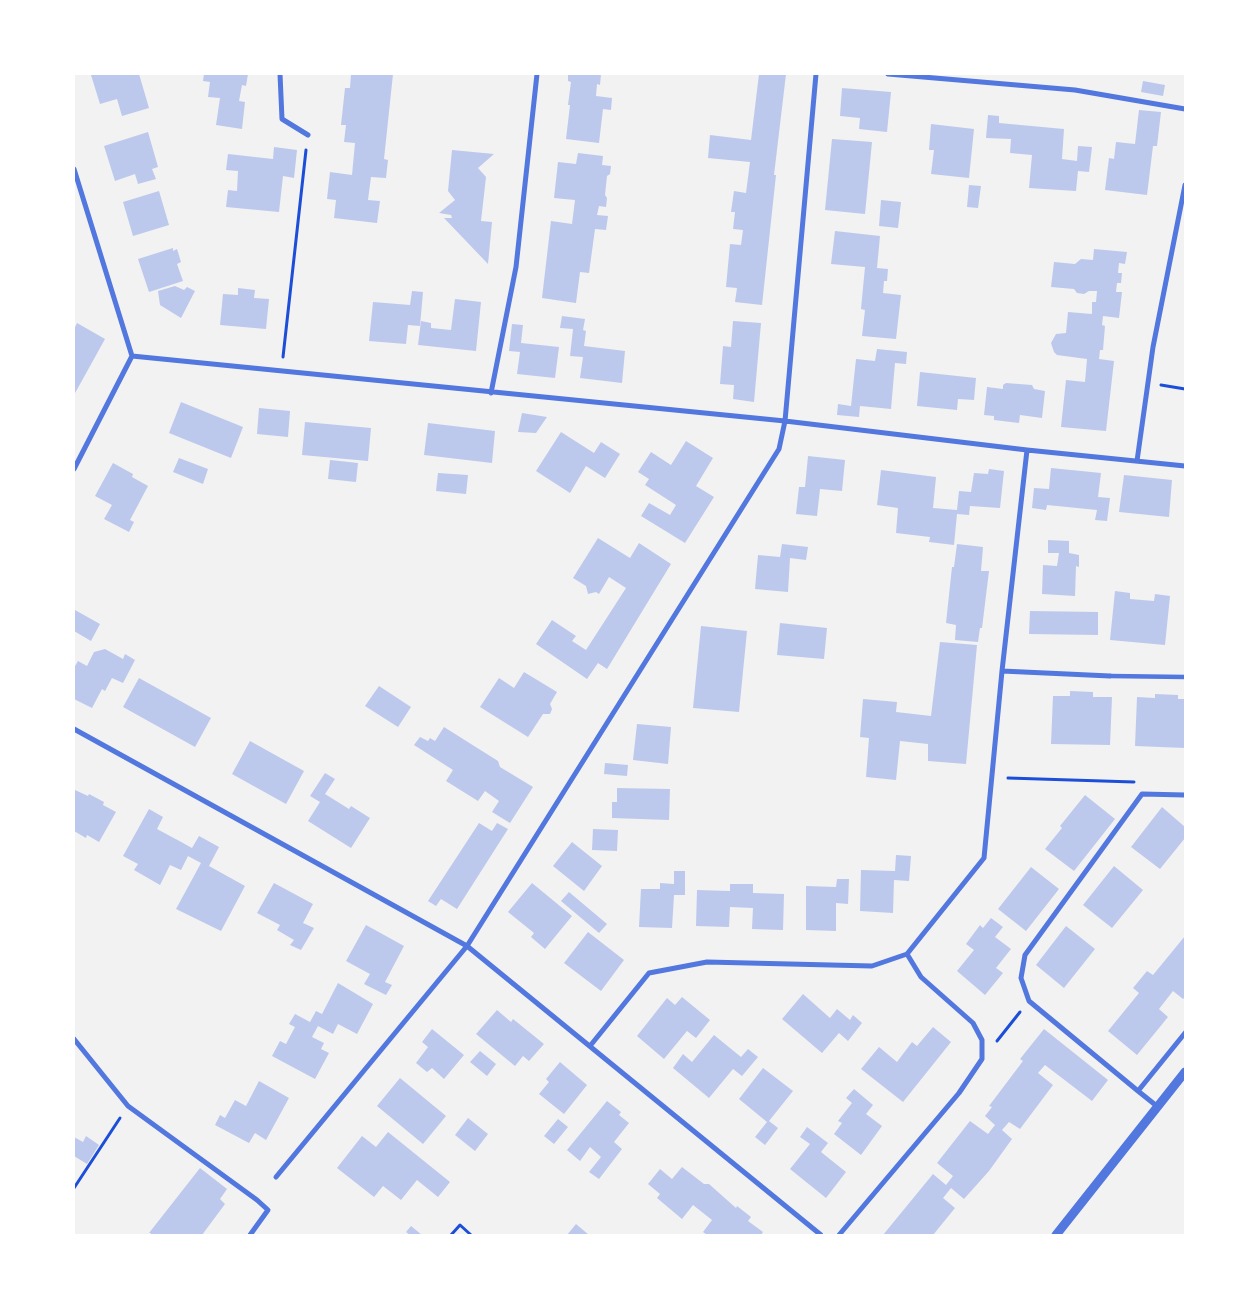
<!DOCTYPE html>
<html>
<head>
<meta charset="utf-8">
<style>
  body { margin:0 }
  #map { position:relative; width:1259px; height:1309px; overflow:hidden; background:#f2f2f2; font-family:"DM Sans",sans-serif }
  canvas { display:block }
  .frame { position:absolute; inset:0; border:75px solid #fff; pointer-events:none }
</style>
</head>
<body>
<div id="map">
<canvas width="1259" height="1309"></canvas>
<div class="frame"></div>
</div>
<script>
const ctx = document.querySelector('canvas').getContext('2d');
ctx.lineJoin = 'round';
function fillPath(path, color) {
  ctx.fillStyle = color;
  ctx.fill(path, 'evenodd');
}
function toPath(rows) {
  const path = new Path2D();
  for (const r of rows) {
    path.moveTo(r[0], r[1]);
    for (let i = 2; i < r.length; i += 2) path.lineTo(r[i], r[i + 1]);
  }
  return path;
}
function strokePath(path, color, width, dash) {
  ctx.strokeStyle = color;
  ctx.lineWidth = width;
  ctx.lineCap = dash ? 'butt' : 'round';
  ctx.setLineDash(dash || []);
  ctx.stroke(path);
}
const building = toPath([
  [94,74,139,74,149,108,122,116,117,99,100,104,91,75],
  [204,74,248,74,246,86,242,85,239,101,245,102,242,129,216,125,220,98,208,97,210,82,203,81],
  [351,74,393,74,384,159,388,160,386,178,371,177,368,200,380,201,377,223,334,218,336,200,327,199,330,172,352,175,355,143,344,142,346,125,341,125,345,88,350,88],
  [568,74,601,74,600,85,597,84,596,96,612,98,611,110,603,109,599,143,566,139,570,105,568,105,571,82,568,81],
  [759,74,786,74,774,175,776,175,762,305,735,302,737,288,726,287,730,244,741,245,743,230,733,229,735,212,731,212,734,191,746,193,750,162,708,158,710,135,751,140],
  [1143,81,1165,85,1163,96,1141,92],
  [842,88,891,92,887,132,859,129,860,118,840,116],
  [1139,110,1161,112,1157,146,1153,146,1147,195,1105,190,1109,158,1114,159,1116,142,1135,144],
  [988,115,999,116,999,123,1064,129,1062,159,1077,161,1078,146,1092,147,1089,172,1078,171,1076,191,1029,188,1032,155,1010,153,1011,139,986,138],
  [931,124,974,129,969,178,931,174,934,150,929,150],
  [148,132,158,167,152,169,156,179,138,184,135,174,115,181,104,146],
  [832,139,872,142,865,214,825,210],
  [274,147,297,150,294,178,283,176,279,212,226,207,228,190,237,191,238,171,226,170,228,154,273,159],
  [452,150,494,154,478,168,486,177,481,221,492,222,488,264,444,218,452,218,451,215,439,213,455,200,448,191],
  [578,153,603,156,602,165,611,166,610,174,607,176,605,195,607,198,606,207,599,206,597,215,608,216,606,230,595,229,589,273,580,272,576,303,542,298,551,221,572,224,575,200,554,198,558,162,576,164],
  [969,185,981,186,978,208,967,207],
  [159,191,169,225,133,236,123,202],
  [881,200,901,202,898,228,879,226],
  [835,231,880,236,877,268,888,269,887,281,884,281,883,293,901,295,896,339,862,336,865,310,861,309,865,267,831,264],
  [173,248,173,251,177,249,181,262,177,264,183,281,149,292,138,259],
  [1094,249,1127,252,1125,264,1119,263,1118,273,1122,273,1121,283,1117,283,1116,292,1122,292,1119,318,1103,316,1102,325,1105,326,1103,350,1100,350,1099,359,1114,361,1106,431,1061,427,1066,380,1085,382,1087,359,1057,355,1054,352,1051,343,1056,334,1066,333,1068,312,1092,314,1092,302,1096,302,1097,291,1089,291,1084,294,1077,293,1074,289,1051,287,1054,262,1075,264,1081,259,1093,260],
  [175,286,184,290,187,287,195,291,181,318,160,305,158,291],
  [238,288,255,290,254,298,269,299,266,329,220,325,223,294,238,295],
  [412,291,423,292,420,326,408,325,406,344,369,341,373,302,410,305],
  [455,299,481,302,476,351,418,345,421,321,431,323,431,328,451,330],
  [562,316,585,319,583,330,586,331,584,346,625,351,622,383,580,378,583,357,570,356,573,329,560,328],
  [733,321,761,323,754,402,733,399,734,385,720,384,723,346,731,347],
  [77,323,105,339,74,395,74,329],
  [512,324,523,325,521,343,559,347,555,378,517,374,520,352,509,351],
  [877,349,907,352,906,364,895,363,891,409,860,406,859,417,837,415,838,404,851,406,856,359,875,361],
  [920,372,976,378,974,400,958,399,957,410,917,406],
  [1006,383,1032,385,1034,389,1045,391,1042,418,1020,415,1019,423,994,420,994,416,984,415,987,387,1003,389,1003,385],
  [181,402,243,427,231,458,169,433],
  [259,408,290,411,288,437,257,434],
  [522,413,547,417,536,433,518,432],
  [305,422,371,428,368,461,302,455],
  [428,423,495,431,492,463,424,455],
  [561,432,594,453,601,442,620,454,605,478,586,466,570,493,536,471],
  [686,441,713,458,696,486,714,497,685,543,641,516,649,503,670,515,676,505,645,485,649,479,638,472,651,452,671,465],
  [808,456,845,460,842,491,820,489,817,516,796,514,799,487,805,487],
  [179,458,208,469,203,484,173,472],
  [330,460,358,463,356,482,328,479],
  [113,463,133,474,132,477,148,486,130,520,134,522,129,532,104,519,112,505,95,496],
  [1051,468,1101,473,1098,497,1110,498,1107,521,1095,520,1097,510,1047,505,1046,510,1032,508,1034,488,1049,489],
  [989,469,1004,471,1000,508,970,506,969,515,957,514,954,545,929,542,930,537,896,533,898,508,877,505,881,470,936,477,933,508,957,510,959,491,971,492,974,473,988,474],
  [438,473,468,475,466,494,436,491],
  [1124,475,1172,480,1169,517,1119,512],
  [598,538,630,558,639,543,671,564,607,669,598,663,587,679,536,644,552,620,576,636,572,641,586,650,626,588,609,577,599,594,596,592,588,594,586,586,573,578],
  [1048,540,1069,541,1069,553,1079,555,1079,567,1076,566,1075,596,1042,594,1043,565,1057,566,1059,553,1048,553],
  [782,544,808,547,806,560,790,558,788,592,755,589,758,555,780,557],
  [957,544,983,547,981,571,989,571,982,628,980,628,978,642,955,640,956,625,946,623,952,567,954,567],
  [1115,591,1130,593,1130,599,1154,601,1155,594,1170,596,1165,645,1110,640],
  [75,610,100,624,91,641,74,631],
  [1030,611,1098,612,1098,635,1029,634],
  [780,623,827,628,824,659,777,655],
  [701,626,747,631,739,712,693,708],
  [940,642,977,645,966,764,928,761,928,744,900,741,896,780,866,777,869,738,860,737,863,699,897,702,896,712,931,716],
  [105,649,123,659,125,654,135,660,123,683,112,678,105,691,102,689,92,708,74,699,74,668,78,661,87,666,94,652],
  [524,672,557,692,550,704,552,709,550,714,543,714,528,737,480,707,499,678,514,688],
  [139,678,211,718,195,747,123,707],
  [379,686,411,707,398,727,365,706],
  [1070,691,1093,692,1093,697,1112,697,1110,745,1051,744,1053,696,1070,696],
  [1155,694,1178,695,1178,699,1185,699,1185,748,1135,746,1137,697,1155,698],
  [637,724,671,727,668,764,633,760],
  [444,727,498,761,500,767,533,787,510,823,492,812,499,801,485,791,478,801,446,781,453,770,414,745,420,737,428,741,430,738,435,741],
  [250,741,304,771,286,804,232,774],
  [605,763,628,765,627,776,604,774],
  [325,773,335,779,325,794,349,809,351,806,370,818,351,848,308,821,320,802,310,796],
  [617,788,670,789,669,820,612,818,612,802,617,802],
  [75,790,88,796,89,794,104,802,103,805,116,812,99,842,87,835,86,838,74,831,74,793],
  [1085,795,1115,819,1074,871,1045,849,1062,828,1060,826],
  [1162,807,1185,827,1185,838,1160,869,1131,847],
  [149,809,163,817,157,829,183,843,192,848,199,836,219,847,209,866,245,886,221,931,176,909,201,863,188,856,181,870,170,865,160,885,134,870,138,864,123,856],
  [479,823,492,831,497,823,508,829,457,909,441,899,436,906,428,901],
  [593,829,618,830,617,851,592,850],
  [572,842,602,866,584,891,553,866],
  [896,855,911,856,909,881,894,880,893,913,860,911,861,870,895,871],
  [1114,866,1143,890,1112,928,1083,905],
  [1031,867,1059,889,1026,931,998,909],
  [674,871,685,871,685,895,674,895,672,928,639,927,641,889,660,889,660,883,674,884],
  [837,879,849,879,848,904,836,903,836,931,806,930,806,886,836,887],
  [274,883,313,904,303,923,314,928,301,950,290,945,294,940,277,930,280,925,257,913],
  [532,883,572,916,545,949,531,937,534,933,508,912],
  [730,884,753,884,753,893,784,894,783,930,752,929,753,908,730,907,729,927,696,926,697,890,730,891],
  [569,892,607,924,599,933,561,901],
  [991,918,1003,927,995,937,1011,949,996,968,1003,973,985,995,957,971,974,950,966,944,980,925,983,928],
  [366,925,404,946,385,982,392,985,386,995,364,984,370,974,346,961],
  [1066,926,1095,949,1064,988,1036,965],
  [588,932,624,960,601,991,564,963],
  [1185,936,1185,997,1183,999,1173,991,1159,1009,1168,1017,1137,1055,1108,1031,1139,993,1133,988,1147,971,1153,975],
  [338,983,373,1004,357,1034,338,1024,333,1034,318,1026,312,1037,324,1043,321,1049,329,1053,315,1079,272,1056,280,1041,286,1044,295,1027,289,1024,295,1014,310,1022,316,1011,322,1014],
  [803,994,830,1018,837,1009,850,1020,853,1015,862,1023,848,1041,839,1033,822,1053,782,1019],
  [682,997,710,1020,696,1038,687,1031,664,1059,637,1036,667,998,675,1005],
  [497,1010,511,1022,513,1019,544,1044,529,1061,523,1056,515,1066,476,1034],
  [933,1027,951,1042,903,1102,861,1069,879,1047,897,1062,912,1042,917,1046],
  [432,1029,464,1055,444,1079,432,1068,427,1072,416,1063,428,1047,422,1042],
  [1044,1029,1108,1080,1092,1101,1045,1065,1038,1073,1053,1085,1020,1129,1009,1122,1002,1130,1012,1139,989,1171,964,1199,951,1188,943,1198,955,1208,933,1235,883,1235,933,1174,946,1185,953,1176,937,1163,970,1121,988,1134,995,1125,985,1116,992,1107,989,1106,1023,1061,1020,1059],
  [714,1035,741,1057,748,1049,758,1057,742,1076,733,1069,709,1098,673,1068,683,1054,692,1062],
  [480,1051,496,1064,487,1076,470,1062],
  [560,1062,587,1085,564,1114,539,1094,549,1082,546,1079],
  [763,1068,793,1091,769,1121,778,1128,765,1145,755,1137,767,1122,739,1099],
  [400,1078,446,1116,423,1144,377,1106],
  [259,1081,289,1098,266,1140,255,1133,249,1143,215,1125,220,1115,225,1118,235,1100,246,1106],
  [854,1089,873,1105,866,1114,882,1126,861,1155,834,1134,842,1123,838,1121,852,1103,846,1098],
  [607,1101,621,1112,619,1115,629,1123,614,1142,622,1149,599,1179,589,1172,601,1157,590,1147,580,1161,567,1150],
  [468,1118,488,1134,475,1151,455,1135],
  [558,1119,568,1127,554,1144,544,1136],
  [807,1127,828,1143,821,1152,846,1172,826,1198,790,1169,810,1144,800,1137],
  [388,1132,450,1182,438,1197,417,1180,401,1200,383,1186,374,1197,337,1168,362,1136,376,1147],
  [86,1136,99,1145,87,1164,74,1156,74,1137,83,1142],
  [682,1167,704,1184,709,1184,736,1208,737,1206,751,1217,748,1221,763,1232,761,1235,707,1235,703,1232,712,1220,693,1205,682,1219,657,1198,660,1194,648,1184,660,1169,672,1179],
  [200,1168,227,1189,220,1199,225,1204,202,1235,150,1235,151,1233,149,1233],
  [576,1224,589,1235,567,1235],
  [411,1226,422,1235,410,1235,406,1232]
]);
const path = toPath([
  [283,357,306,150],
  [1161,385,1185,389],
  [1008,778,1134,782],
  [997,1041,1020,1012],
  [74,1188,120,1118],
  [451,1235,460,1225,471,1235]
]);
const pedestrian = toPath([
  [1110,676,1185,677]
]);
const minor = toPath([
  [280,74,282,119,308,135],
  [888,74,1075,90,1185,109],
  [74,169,132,356],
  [132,356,785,421,1027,450,1185,466],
  [491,393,516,267,537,74],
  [1137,461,1153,347,1185,185],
  [74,469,132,356],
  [1002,671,1110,676],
  [74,729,467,946,821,1235],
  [1185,795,1142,794,1025,955,1021,978,1029,1001,1138,1091,1185,1033],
  [74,1039,128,1106,257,1200,268,1210,250,1235],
  [590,1046,649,973,707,962,872,966,907,954,984,858,1002,671,1027,450],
  [1138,1091,1158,1107],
  [276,1177,467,946,779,449,785,421,816,74],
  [839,1235,959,1093,982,1059,982,1040,973,1023,921,977,907,954]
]);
const tertiary = toPath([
  [1056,1235,1185,1072]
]);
fillPath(building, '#bdc9ec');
strokePath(path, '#1d4ed8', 3);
strokePath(pedestrian, '#5277de', 4.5);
strokePath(minor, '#5277de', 5);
strokePath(tertiary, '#5277de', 9);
</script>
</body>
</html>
